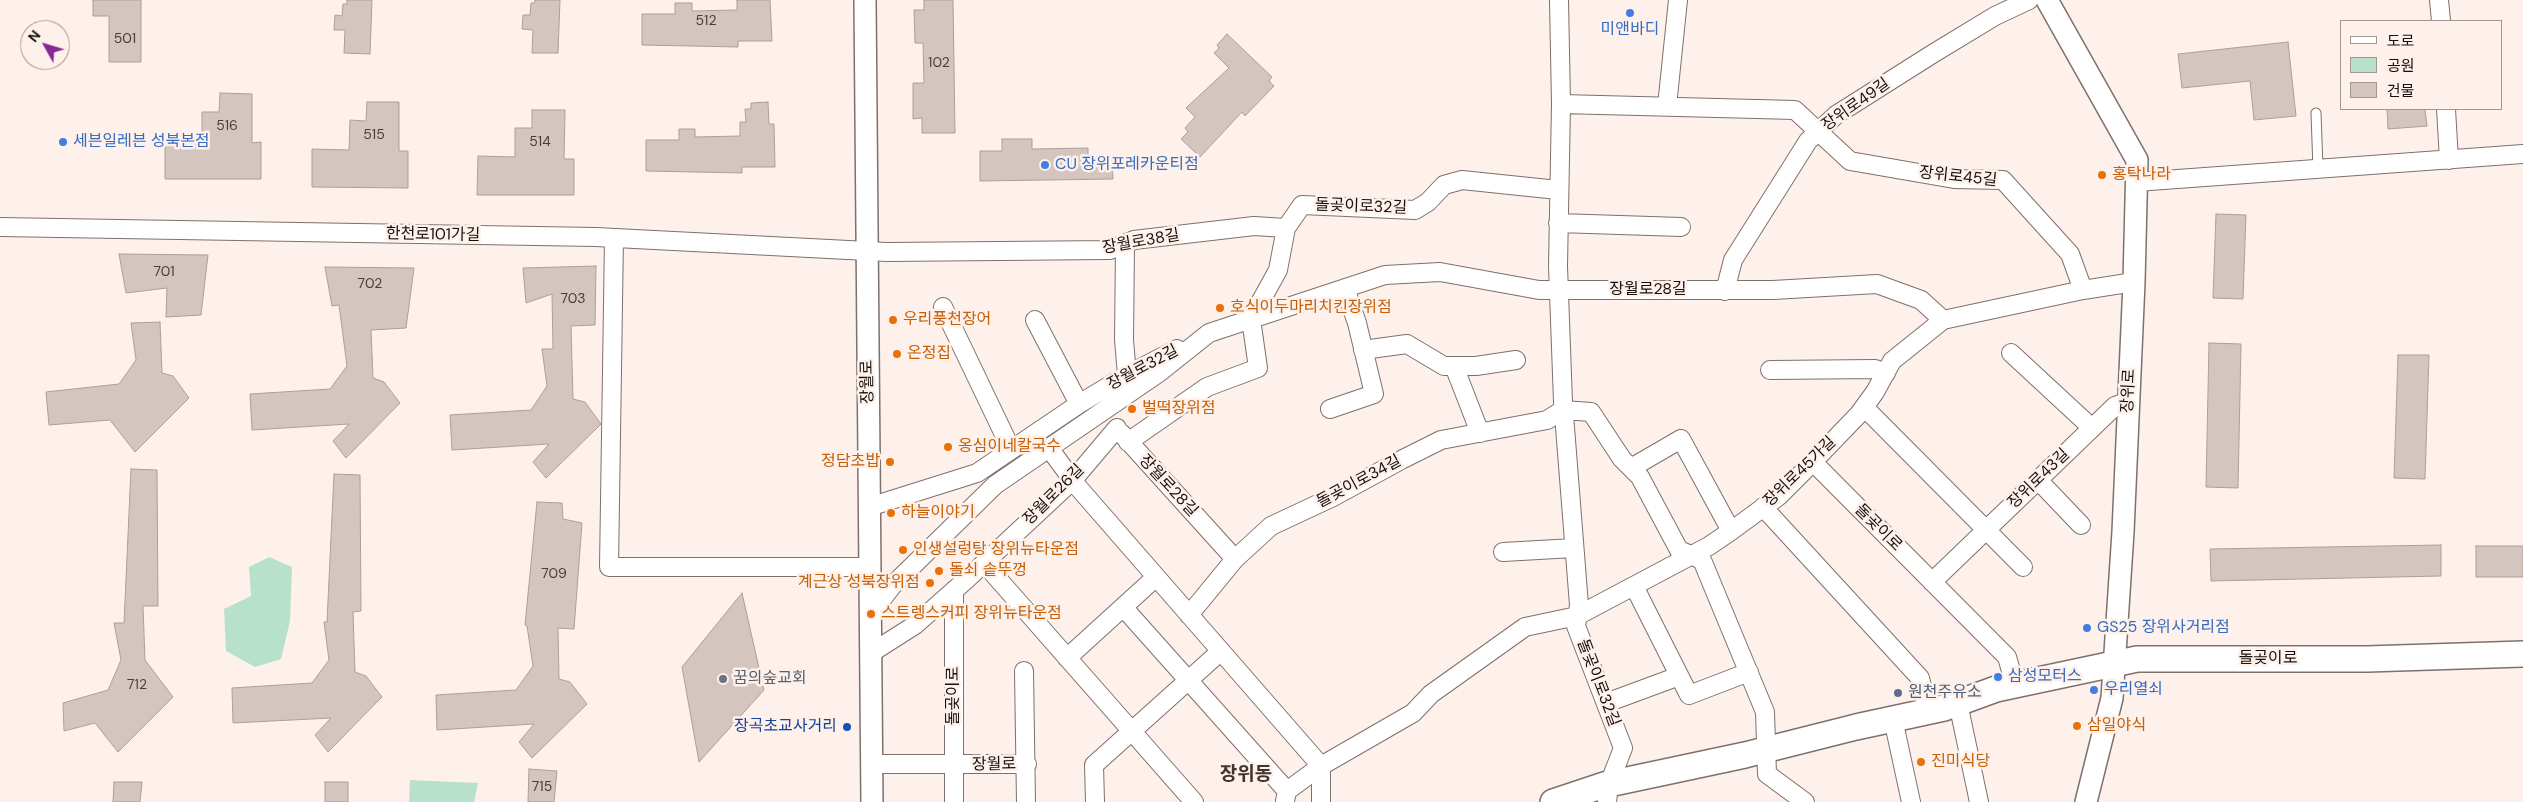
<!DOCTYPE html>
<html>
<head>
<meta charset="utf-8">
<style>
  body { margin:0 }
  #map { position:relative; width:2523px; height:802px; overflow:hidden; background:#fef1eb; font-family:"DM Sans","Noto Sans KR",sans-serif }
  canvas { display:block }
  .legend { position:absolute; left:2340px; top:20px; width:162px; height:90px; box-sizing:border-box; background:#fef1eb; border:1px solid #a19793; margin:0; padding:6px 9px; list-style:none; font-size:15px; color:#16110e }
  .legend li { display:flex; align-items:center; gap:10px; height:25px }
  .legend b { width:25px; border:1px solid #a19793 }
  .north { position:absolute; left:20px; top:20px; width:50px; height:50px; box-sizing:border-box; background:#fef1eb; border:1px solid #a19793; border-radius:50%; rotate:309deg; font-size:14px; font-weight:700; line-height:20px; text-align:center; color:#16110e }
  .north::after { content:''; display:block; margin:auto; width:18px; height:22px; background:#842995; clip-path:polygon(50% 0,100% 100%,50% 72%,0 100%) }
</style>
</head>
<body>
<div id="map">
<canvas width="2523" height="802"></canvas>
<ul class="legend">
<li><b style="height:6px;background:#fff"></b>도로</li>
<li><b style="height:14px;background:#b8e1cc"></b>공원</li>
<li><b style="height:14px;background:#d4c5be"></b>건물</li>
</ul>
<div class="north">N</div>
</div>
<script>
const ctx = document.querySelector('canvas').getContext('2d');
ctx.lineJoin = 'round';
function fillPath(path, color) {
  ctx.fillStyle = color;
  ctx.fill(path, 'evenodd');
}
function toPath(rows) {
  const path = new Path2D();
  for (const r of rows) {
    path.moveTo(r[0], r[1]);
    for (let i = 2; i < r.length; i += 2) path.lineTo(r[i], r[i + 1]);
  }
  return path;
}
function strokePath(path, color, width, dash) {
  ctx.strokeStyle = color;
  ctx.lineWidth = width;
  ctx.lineCap = dash ? 'butt' : 'round';
  ctx.setLineDash(dash || []);
  ctx.stroke(path);
}
function drawText(font, color, halo, rows, align = 'center') {
  ctx.font = font + ' "DM Sans","Noto Sans KR",sans-serif';
  ctx.lineWidth = 5;
  ctx.setLineDash([]);
  ctx.textBaseline = 'middle';
  ctx.strokeStyle = halo;
  ctx.fillStyle = color;
  for (const [text, x, y, turn = 0] of rows) {
    ctx.save();
    ctx.translate(x, y);
    ctx.rotate((+turn || 0) * Math.PI / 180);
    ctx.textAlign = isNaN(turn) ? turn : align;
    if (halo) ctx.strokeText(text, 0, 0);
    ctx.fillText(text, 0, 0);
    ctx.restore();
  }
}
const green = toPath([
  [269,557,292,567,290,621,281,659,255,667,226,651,224,609,251,596,249,567],
  [410,780,478,783,474,802,409,802]
]);
const building = toPath([
  [93,0,141,0,141,62,109,62,109,16,93,16,93,0],
  [347,0,372,0,370,54,344,53,345,30,334,30,335,15,342,16,343,4,347,4,347,0],
  [535,0,560,0,558,53,532,53,533,30,522,29,523,15,530,15,531,3,535,3,535,0],
  [737,0,770,0,772,41,738,41,738,47,642,45,642,14,675,14,675,3,692,3,692,11,737,10,737,0],
  [924,0,953,0,955,133,922,133,922,118,913,119,913,83,924,83,923,43,915,43,914,10,924,10,924,0],
  [1227,34,1272,77,1269,81,1274,86,1245,116,1242,112,1200,157,1181,139,1188,132,1185,128,1195,117,1186,108,1229,68,1214,53,1219,48,1217,45,1227,34],
  [2288,42,2296,116,2254,120,2250,81,2182,88,2178,54,2288,42],
  [220,93,252,94,252,143,261,142,261,179,165,179,165,141,202,141,202,112,219,112,220,93],
  [367,102,399,102,399,151,408,151,408,188,312,187,312,149,349,150,350,120,366,121,367,102],
  [768,102,769,124,774,124,775,167,742,167,742,173,646,171,646,140,679,140,679,129,695,129,695,137,740,136,740,122,746,122,745,109,751,109,751,103,768,102],
  [2387,109,2425,109,2427,126,2388,129,2387,109],
  [532,110,565,110,564,159,574,159,574,195,477,195,478,156,515,157,515,128,532,128,532,110],
  [1002,139,1032,139,1032,149,1088,148,1088,158,1112,158,1113,179,980,181,980,151,1002,151,1002,139],
  [2216,214,2246,215,2243,299,2213,298,2216,214],
  [119,254,208,255,201,315,166,317,167,288,126,293,119,254],
  [596,266,595,325,571,326,573,399,585,402,601,424,546,478,533,462,549,444,452,450,450,415,531,410,547,386,542,349,553,349,552,294,526,303,523,268,596,266],
  [325,267,414,268,406,328,371,330,373,378,384,382,400,403,346,458,333,441,349,424,252,430,250,394,330,389,347,366,339,305,332,306,325,267],
  [160,322,162,373,173,376,189,398,135,452,110,420,49,425,46,392,119,384,136,360,131,323,160,322],
  [2209,343,2241,344,2238,488,2206,487,2209,343],
  [2398,355,2429,355,2425,479,2394,478,2398,355],
  [131,469,157,470,158,606,143,606,145,660,173,697,118,752,95,723,64,731,63,703,108,690,121,660,114,623,124,623,131,469],
  [334,474,360,475,361,611,353,612,355,672,366,676,382,697,328,752,315,735,331,718,233,723,232,688,312,683,329,660,324,622,327,622,334,474],
  [537,502,562,503,563,519,582,523,574,629,558,628,559,679,570,682,587,704,532,758,519,742,534,724,437,730,436,695,516,690,533,666,527,626,525,625,537,502],
  [2441,545,2441,576,2211,581,2210,549,2441,545],
  [2476,546,2523,546,2523,577,2476,577,2476,546],
  [742,593,764,690,699,762,682,667,742,593],
  [529,769,557,771,554,802,528,802,529,769],
  [114,782,142,782,140,802,113,802,114,782],
  [325,782,348,782,348,802,325,802,325,782]
]);
const service = toPath([
  [2316,113,2318,169]
]);
const minor = toPath([
  [1559,0,1561,104,1558,266,1563,402,1579,605,1576,626,1623,748,1609,784,1607,802],
  [2439,0,2441,21],
  [1561,104,1795,110,1850,161,1954,179,2003,180,2070,254,2083,290],
  [1667,106,1678,0],
  [2446,109,2449,160],
  [2136,182,2523,154],
  [1558,223,1681,227],
  [0,227,596,237,887,252,1110,250,1134,240,1254,226,1286,228],
  [614,238,609,567,870,567],
  [1125,245,1124,340,1127,375],
  [1725,291,1733,260,1808,141,1836,115,1934,53,1995,16,2029,0],
  [943,307,1011,449],
  [1035,320,1079,404],
  [1363,350,1407,344,1444,366,1454,366,1480,433],
  [2011,353,2092,428],
  [1454,366,1476,366,1516,360],
  [1770,370,1875,369,1886,373],
  [1864,407,2023,567],
  [1330,409,1374,394,1357,323,1345,288],
  [1121,433,1235,559],
  [1128,442,1207,387,1258,368,1251,319,1278,270,1286,228,1302,205,1415,210,1428,202,1444,185,1462,180,1558,190],
  [1049,448,1077,486,1321,766,1321,802],
  [1813,462,2007,657,2015,685],
  [1631,468,1681,439,1731,531],
  [2038,480,2081,525],
  [869,507,977,473,1079,404,1127,375,1177,349],
  [1763,507,1920,678,1928,712],
  [1503,552,1574,548],
  [984,563,1194,802],
  [1932,582,2115,406,2129,401],
  [1634,586,1689,695,1749,672],
  [1123,607,1287,791,1285,801],
  [871,614,892,586,995,485,1160,372,1209,333,1385,275,1440,272,1539,290,1773,290,1877,284,1921,300,1943,320],
  [1189,615,1235,559,1271,526,1333,497,1401,460,1441,440,1547,420,1563,410,1591,412,1622,459,1640,477,1679,550,1702,560,1765,712,1767,774,1805,802],
  [871,653,915,625,967,579,1073,480,1117,428],
  [1067,658,1156,577],
  [1024,671,1026,802],
  [1606,703,1679,676],
  [1958,703,1979,802],
  [1893,719,1911,802],
  [872,764,1027,764],
  [1287,791,1321,766,1413,713,1431,694,1525,627,1577,616,1709,546,1731,531,1779,496,1807,468,1859,414,1875,392,1892,361,1943,320,2083,290,2134,282],
  [954,802,954,590],
  [1095,802,1094,765,1221,651]
]);
const tertiary = toPath([
  [865,0,872,802],
  [2047,0,2137,160,2134,282,2123,532,2112,698,2086,802]
]);
const secondary = toPath([
  [1553,802,1604,785,1745,755,1856,727,1944,708,1996,689,2137,659,2367,659,2523,654]
]);
const markers = [
  [1630,13,5,"#3f7fe0"],
  [63,142,5,"#3f7fe0"],
  [1045,165,5,"#3f7fe0"],
  [2102,175,5,"#e8710a"],
  [1220,308,5,"#e8710a"],
  [893,320,5,"#e8710a"],
  [897,354,5,"#e8710a"],
  [1132,409,5,"#e8710a"],
  [948,447,5,"#e8710a"],
  [890,462,5,"#e8710a"],
  [891,513,5,"#e8710a"],
  [903,550,5,"#e8710a"],
  [939,571,5,"#e8710a"],
  [930,583,5,"#e8710a"],
  [871,614,5,"#e8710a"],
  [2087,628,5,"#3f7fe0"],
  [1998,677,5,"#3f7fe0"],
  [723,679,5,"#6b7280"],
  [2094,690,5,"#3f7fe0"],
  [1898,693,5,"#5c6f8a"],
  [2077,726,5,"#e8710a"],
  [847,727,5,"#1a4fb4"],
  [1921,762,5,"#e8710a"]
];
const numberNames = [
  ["512",706,21],
  ["501",125,39],
  ["102",939,63],
  ["516",227,126],
  ["515",374,135],
  ["514",540,142],
  ["701",164,272],
  ["702",370,284],
  ["703",573,299],
  ["709",554,574],
  ["712",137,685],
  ["715",542,787]
];
const shopNames = [
  ["미앤바디",1630,30,"center"],
  ["세븐일레븐 성북본점",73,142],
  ["CU 장위포레카운티점",1055,165],
  ["GS25 장위사거리점",2097,628],
  ["삼성모터스",2008,677],
  ["우리열쇠",2104,690]
];
const streetNames = [
  ["장위로49길",1856,105,-35],
  ["장위로45길",1958,177,6],
  ["돌곶이로32길",1361,207,2],
  ["한천로101가길",433,235,1],
  ["장월로38길",1141,242,-10],
  ["장월로28길",1648,290],
  ["장월로32길",1143,368,-28],
  ["장월로",868,382,-91],
  ["장위로",2129,391,-87],
  ["장위로45가길",1800,472,-44],
  ["장위로43길",2039,479,-44],
  ["돌곶이로34길",1359,482,-28],
  ["장월로28길",1168,486,47],
  ["장월로26길",1054,495,-45],
  ["돌곶이로",1878,528,45],
  ["돌곶이로",2268,659],
  ["돌곶이로32길",1598,683,69],
  ["돌곶이로",954,696,-90],
  ["장월로",994,765,-1]
];
const foodNames = [
  ["홍탁나라",2112,175],
  ["호식이두마리치킨장위점",1230,308],
  ["우리풍천장어",903,320],
  ["온정집",907,354],
  ["벌떡장위점",1142,409],
  ["옹심이네칼국수",958,447],
  ["정담초밥",880,462,"right"],
  ["하늘이야기",901,513],
  ["인생설렁탕 장위뉴타운점",913,550],
  ["돌쇠 솥뚜껑",949,571],
  ["계근상 성북장위점",920,583,"right"],
  ["스트렝스커피 장위뉴타운점",881,614],
  ["삼일야식",2087,726],
  ["진미식당",1931,762]
];
const worshipNames = [
  ["꿈의숲교회",733,679]
];
const serviceNames = [
  ["원천주유소",1908,693]
];
const transitNames = [
  ["장곡초교사거리",837,727]
];
const quarterNames = [
  ["장위동",1246,775]
];
fillPath(green, '#b8e1cc');
fillPath(building, '#d4c5be');
strokePath(building, '#ad9f98', 1);
strokePath(service, '#7e706a', 11);
strokePath(minor, '#7e706a', 20);
strokePath(tertiary, '#7e706a', 24);
strokePath(secondary, '#7e706a', 28);
strokePath(service, '#fff', 9);
strokePath(minor, '#fff', 18);
strokePath(tertiary, '#fff', 21);
strokePath(secondary, '#fff', 25);
for (const [x, y, r, color] of markers) {
  const dot = new Path2D();
  dot.arc(x, y, r, 0, 2 * Math.PI);
  ctx.fillStyle = color;
  ctx.fill(dot);
  strokePath(dot, '#fef1eb', 2);
}
drawText('14px', '#463e3a', null, numberNames);
drawText('16px', '#366cbe', '#fef1eb', shopNames, 'left');
drawText('16px', '#16110e', '#fef1eb', streetNames);
drawText('16px', '#c56008', '#fef1eb', foodNames, 'left');
drawText('16px', '#5b616d', '#fef1eb', worshipNames, 'left');
drawText('16px', '#4e5e75', '#fef1eb', serviceNames, 'left');
drawText('16px', '#164399', '#fef1eb', transitNames, 'right');
drawText('bold 19px', '#40342e', '#fef1eb', quarterNames);
</script>
</body>
</html>
